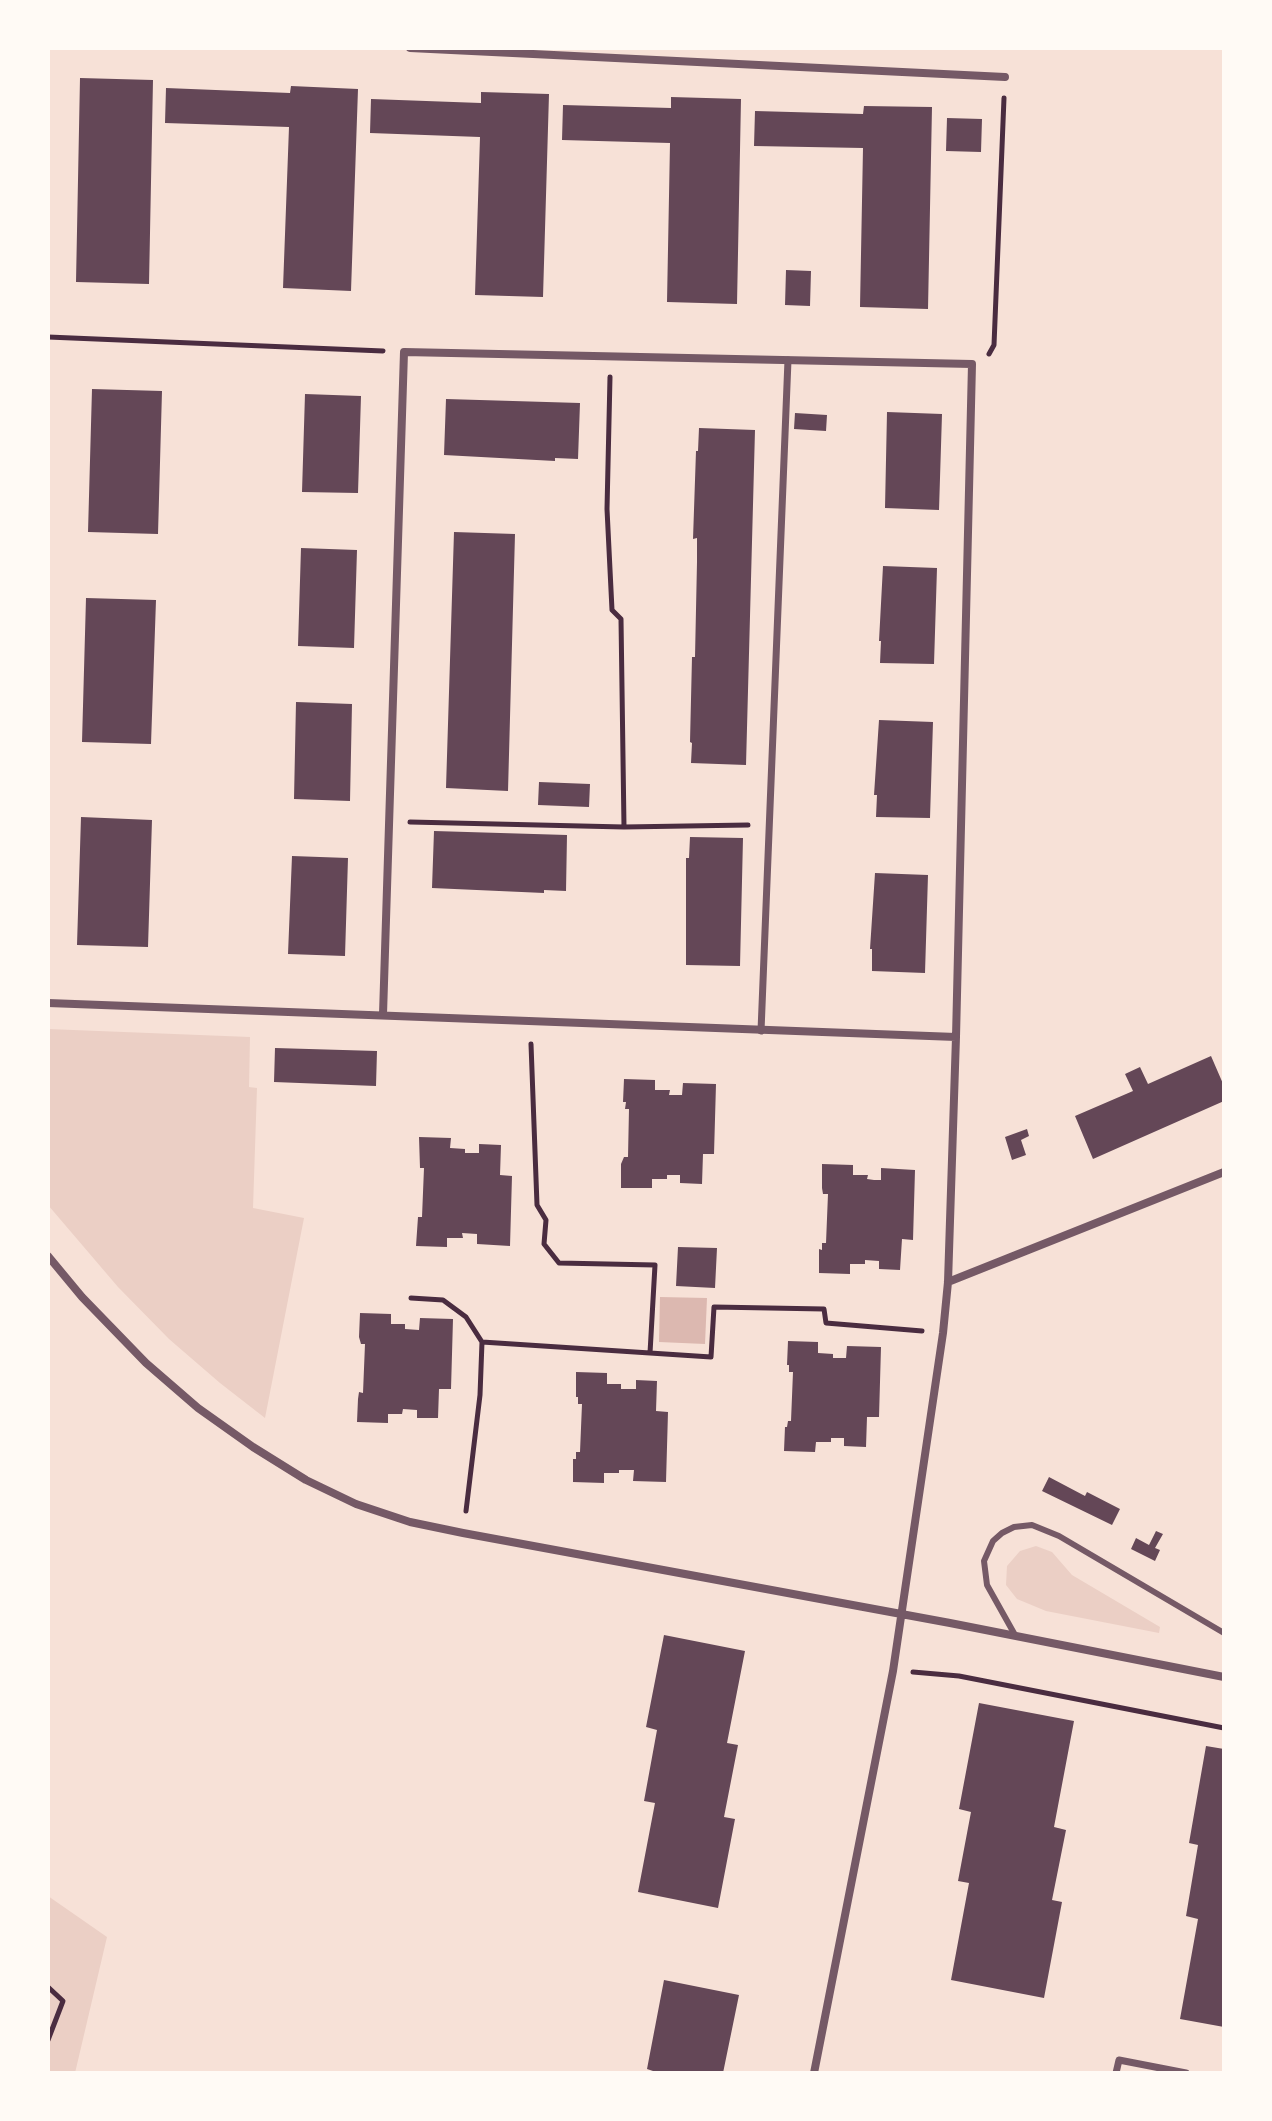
<!DOCTYPE html>
<html>
<head>
<meta charset="utf-8">
<style>
  body { margin:0 }
  #map { position:relative; width:1272px; height:2121px; overflow:hidden; background:#f7e1d7; font-family:"Golos Text",sans-serif }
  canvas { display:block }
  .frame { position:absolute; inset:0; border:50px solid #fffaf5; pointer-events:none }
</style>
</head>
<body>
<div id="map">
<canvas width="1272" height="2121"></canvas>
<div class="frame"></div>
</div>
<script>
const ctx = document.querySelector('canvas').getContext('2d');
ctx.lineJoin = 'round';
function fillPath(path, color) {
  ctx.fillStyle = color;
  ctx.fill(path, 'evenodd');
}
function toPath(rows) {
  const path = new Path2D();
  for (const r of rows) {
    path.moveTo(r[0], r[1]);
    for (let i = 2; i < r.length; i += 2) path.lineTo(r[i], r[i + 1]);
  }
  return path;
}
function strokePath(path, color, width, dash) {
  ctx.strokeStyle = color;
  ctx.lineWidth = width;
  ctx.lineCap = dash ? 'butt' : 'round';
  ctx.setLineDash(dash || []);
  ctx.stroke(path);
}
const green = toPath([
  [48,1029,250,1037,249,1087,257,1088,253,1208,304,1218,265,1418,220,1383,169,1339,118,1287,48,1205],
  [1036,1546,1052,1552,1072,1575,1160,1627,1159,1633,1046,1611,1017,1599,1006,1585,1007,1566,1020,1551],
  [48,1896,107,1937,75,2073,48,2073]
]);
const water = toPath([
  [660,1297,707,1298,705,1344,659,1342]
]);
const building = toPath([
  [80,78,153,80,149,284,76,282],
  [291,86,358,89,351,291,283,288,289,127,165,123,166,88,290,93],
  [481,92,549,94,543,297,475,295,480,137,370,133,371,99,481,103],
  [671,97,741,99,737,304,667,302,670,143,562,140,563,105,671,108],
  [864,106,932,107,928,309,860,307,863,148,754,146,755,111,863,114],
  [947,118,982,119,981,152,946,151],
  [786,270,811,271,810,306,785,305],
  [92,389,162,391,158,534,88,532],
  [305,394,361,396,358,493,302,492],
  [446,399,580,403,578,459,555,458,555,461,444,455],
  [887,412,942,414,939,510,885,508],
  [795,413,827,415,826,431,794,429],
  [699,428,755,430,746,765,691,763,692,743,690,742,692,657,695,657,697,562,697,538,693,539,696,451,698,451],
  [454,532,515,534,508,791,446,788],
  [301,548,357,550,354,648,298,646],
  [883,566,937,568,934,664,880,663,881,641,879,641],
  [86,598,156,600,151,744,82,742],
  [296,702,352,704,350,801,294,799],
  [879,720,933,722,930,818,876,817,877,795,874,795],
  [539,782,590,784,589,807,538,805],
  [81,817,152,820,148,947,77,945],
  [434,831,567,835,566,891,544,890,544,893,432,888],
  [690,837,743,838,740,966,686,965,686,858,689,858],
  [292,856,348,858,345,956,288,954],
  [875,873,928,875,925,973,872,971,872,949,870,949],
  [275,1048,377,1051,376,1086,274,1082],
  [1211,1056,1224,1086,1224,1101,1093,1159,1075,1116,1133,1091,1125,1074,1140,1067,1148,1084],
  [624,1079,655,1080,655,1090,670,1090,669,1095,682,1095,683,1083,716,1084,714,1154,703,1154,702,1184,680,1183,680,1175,667,1175,667,1179,652,1179,652,1188,621,1188,621,1164,624,1157,628,1157,629,1109,625,1109,626,1102,623,1102],
  [1027,1129,1029,1136,1021,1140,1026,1155,1012,1160,1005,1137],
  [419,1137,451,1138,450,1148,465,1149,465,1153,479,1153,479,1144,501,1145,500,1175,512,1176,510,1246,477,1244,477,1234,462,1233,463,1238,447,1238,447,1247,416,1246,418,1217,422,1217,424,1168,420,1168],
  [822,1164,853,1165,853,1175,868,1175,867,1179,874,1180,881,1180,881,1168,915,1170,913,1240,902,1239,900,1270,879,1269,879,1261,865,1260,865,1264,850,1264,850,1274,819,1273,819,1249,822,1250,822,1243,826,1243,828,1194,823,1194,822,1188],
  [678,1247,717,1248,715,1288,676,1286],
  [360,1313,391,1314,391,1324,405,1324,405,1329,419,1330,420,1318,453,1319,451,1389,439,1389,438,1418,417,1418,417,1410,403,1409,402,1414,388,1414,388,1423,357,1422,358,1399,359,1392,363,1393,365,1344,361,1344,359,1337],
  [788,1341,818,1342,818,1353,833,1354,833,1358,846,1358,847,1346,881,1347,879,1417,867,1417,866,1447,844,1446,844,1438,831,1438,831,1442,816,1442,815,1452,784,1451,785,1427,787,1427,788,1421,791,1421,793,1372,789,1372,789,1365,787,1365],
  [576,1372,607,1373,607,1384,621,1384,621,1389,636,1389,636,1380,657,1381,656,1411,668,1412,666,1482,633,1481,634,1470,619,1470,619,1473,604,1473,604,1483,573,1482,573,1459,576,1459,576,1452,580,1452,582,1404,578,1404,578,1397,576,1397],
  [1049,1477,1085,1496,1087,1492,1120,1509,1112,1525,1042,1491],
  [1156,1531,1163,1534,1155,1548,1160,1550,1155,1561,1131,1549,1136,1538,1149,1545],
  [664,1635,745,1651,727,1743,738,1745,724,1817,735,1819,718,1908,638,1892,655,1803,644,1801,657,1730,646,1727],
  [979,1703,1074,1721,1054,1827,1066,1830,1052,1900,1062,1902,1044,1998,951,1980,969,1883,958,1881,971,1812,959,1809],
  [1206,1746,1224,1749,1224,2027,1180,2019,1198,1919,1186,1916,1198,1845,1189,1843],
  [664,1980,739,1995,723,2073,659,2073,647,2069]
]);
const path = toPath([
  [48,337,383,351],
  [989,354,994,345,1004,98],
  [610,377,607,509,612,610,621,619,624,827],
  [410,822,624,827,748,825],
  [531,1044,537,1205,546,1220,544,1244,559,1263,655,1265,650,1353],
  [411,1298,443,1300,466,1317,482,1342],
  [466,1511,480,1395,482,1342,711,1357,714,1307,824,1309,826,1323,922,1331],
  [913,1672,959,1676,1224,1728],
  [48,1987,63,2001,48,2040]
]);
const service = toPath([
  [1015,1635,987,1585,984,1561,993,1541,1002,1533,1014,1527,1032,1525,1059,1536,1224,1633]
]);
const pedestrian = toPath([
  [761,1031,788,360],
  [1116,2073,1119,2060,1186,2073]
]);
const minor = toPath([
  [410,48,1005,77],
  [48,1003,956,1037],
  [383,1014,404,352,972,364,956,1037,948,1282,943,1333,893,1671,814,2073],
  [48,1256,82,1297,146,1363,198,1408,253,1447,306,1480,356,1504,410,1522,463,1533,950,1623,1224,1677],
  [948,1282,1224,1172]
]);
fillPath(green, '#ebcfc5');
fillPath(water, '#dcb8b0');
fillPath(building, '#644757');
strokePath(path, '#4a2c40', 5);
strokePath(service, '#755966', 6);
strokePath(pedestrian, '#755966', 7);
strokePath(minor, '#755966', 8);
</script>
</body>
</html>
